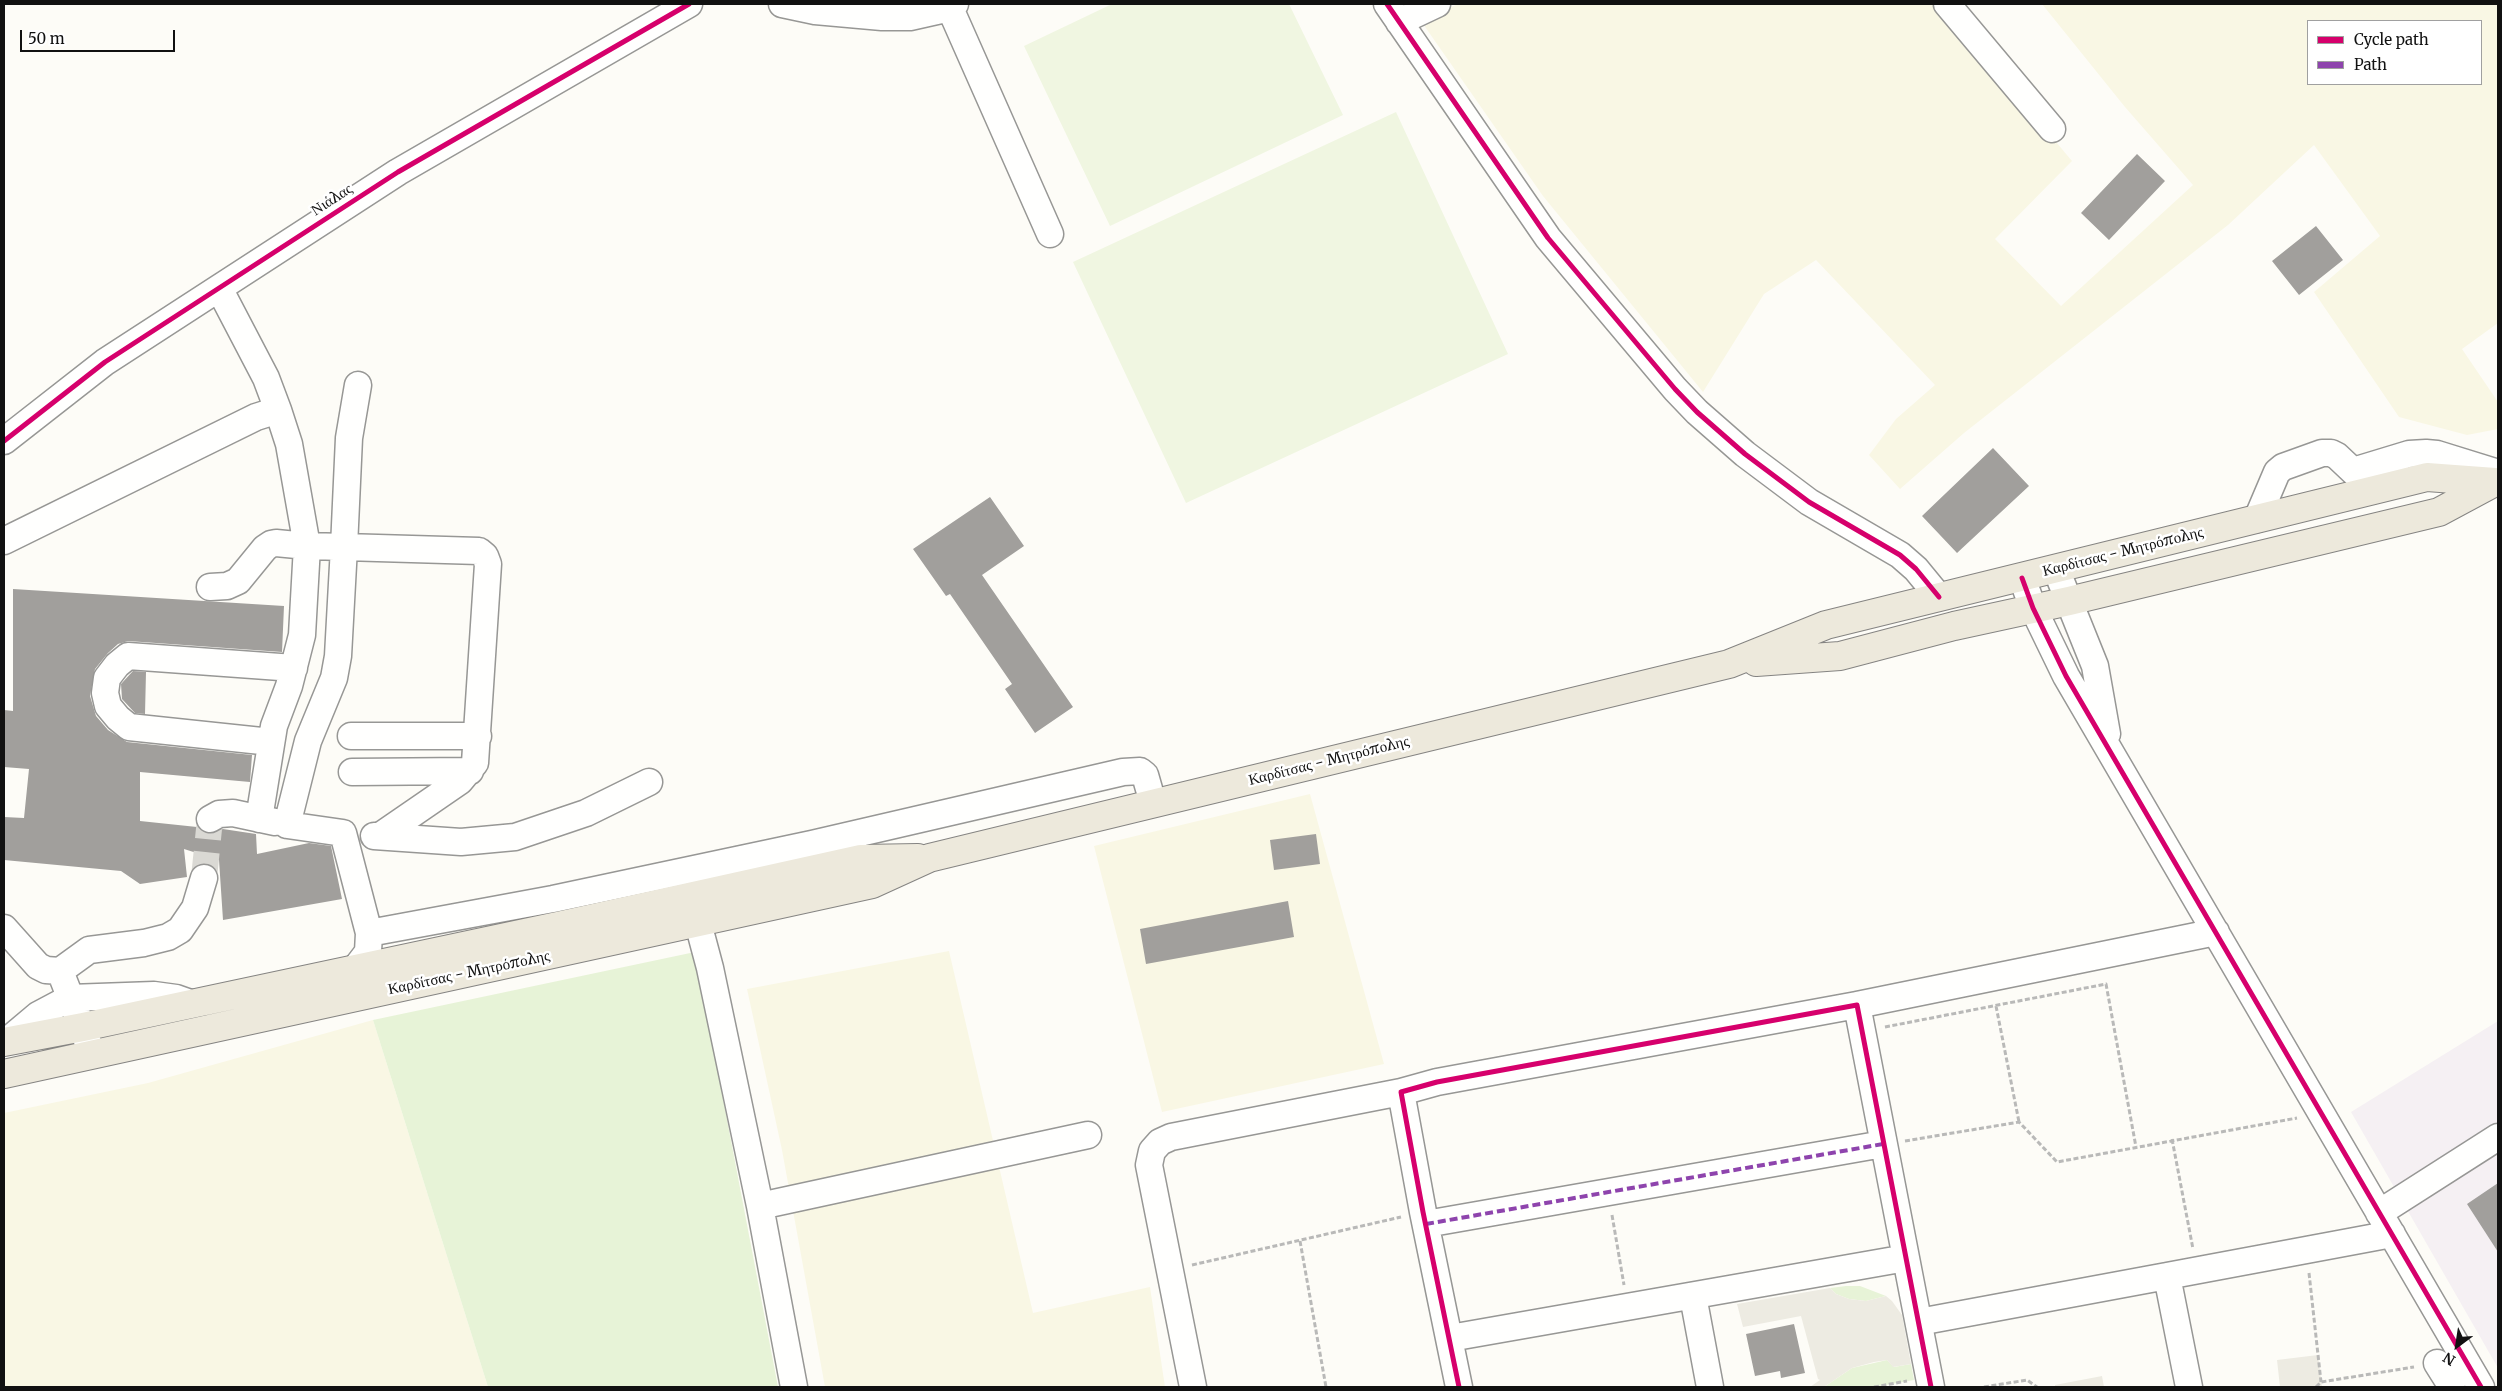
<!DOCTYPE html>
<html>
<head>
<meta charset="utf-8">
<style>
  body { margin:0 }
  #map { position:relative; width:2502px; height:1391px; overflow:hidden; background:#fdfcf7; font-family:Merriweather,serif }
  canvas { display:block }
  .frame { position:absolute; inset:0; border:5px solid #111; pointer-events:none }
  .legend { position:absolute; left:2307px; top:20px; width:175px; height:65px; box-sizing:border-box; background:#fff; border:1px solid #a0a0a0; margin:0; padding:6px 9px; list-style:none; font-size:15px; color:#111 }
  .legend li { display:flex; align-items:center; gap:10px; height:25px }
  .legend b { width:25px; border:1px solid #a0a0a0 }
  .north { position:absolute; left:2432px; top:1321px; width:50px; height:50px; -webkit-text-stroke:4px #fff; paint-order:stroke; rotate:211deg; font-size:14px; font-weight:700; line-height:20px; text-align:center; color:#111 }
  .north::after { content:''; display:block; margin:auto; width:18px; height:22px; background:#111; clip-path:polygon(50% 0,100% 100%,50% 72%,0 100%) }
  .scale { position:absolute; left:20px; top:30px; width:155px; height:22px; box-sizing:border-box; border:2px solid #111; border-top:0; padding-left:6px; font-size:15px; line-height:18px; white-space:nowrap; color:#111; -webkit-text-stroke:4px #fff; paint-order:stroke }
</style>
</head>
<body>
<div id="map">
<canvas width="2502" height="1391"></canvas>
<div class="frame"></div>
<ul class="legend">
<li><b style="height:6px;background:#d6006c"></b>Cycle path</li>
<li><b style="height:6px;background:#8e44ad"></b>Path</li>
</ul>
<div class="north">N</div>
<div class="scale">50 m</div>
</div>
<script>
const ctx = document.querySelector('canvas').getContext('2d');
ctx.lineJoin = 'round';
function fillPath(path, color) {
  ctx.fillStyle = color;
  ctx.fill(path, 'evenodd');
}
function toPath(rows) {
  const path = new Path2D();
  for (const r of rows) {
    path.moveTo(r[0], r[1]);
    for (let i = 2; i < r.length; i += 2) path.lineTo(r[i], r[i + 1]);
  }
  return path;
}
function strokePath(path, color, width, dash) {
  ctx.strokeStyle = color;
  ctx.lineWidth = width;
  ctx.lineCap = dash ? 'butt' : 'round';
  ctx.setLineDash(dash || []);
  ctx.stroke(path);
}
function drawText(font, color, halo, rows, align = 'center') {
  ctx.font = font + ' Merriweather,serif';
  ctx.lineWidth = 5;
  ctx.setLineDash([]);
  ctx.textBaseline = 'middle';
  ctx.strokeStyle = halo;
  ctx.fillStyle = color;
  for (const [text, x, y, turn = 0] of rows) {
    ctx.save();
    ctx.translate(x, y);
    ctx.rotate((+turn || 0) * Math.PI / 180);
    ctx.textAlign = isNaN(turn) ? turn : align;
    if (halo) ctx.strokeText(text, 0, 0);
    ctx.fillText(text, 0, 0);
    ctx.restore();
  }
}
const industrial = toPath([
  [2498,1021,2498,1368,2351,1112]
]);
const farmland = toPath([
  [1458,4,1940,4,2072,161,1995,239,2061,306,2193,185,2125,107,2042,4,2498,4,2498,323,2462,349,2498,402,2498,429,2467,435,2399,417,2314,292,2380,236,2314,145,2228,225,1964,433,1900,489,1869,455,1896,419,1935,385,1816,260,1764,294,1703,392,1543,196,1421,21],
  [2308,21,2481,21,2481,84,2308,84],
  [1310,794,1384,1064,1162,1112,1094,846],
  [949,951,1033,1313,1150,1287,1165,1387,825,1387,782,1150,747,989],
  [373,1020,488,1387,4,1387,4,1113,148,1083]
]);
const green = toPath([
  [695,952,778,1387,488,1387,373,1020],
  [1846,1286,1860,1286,1886,1296,1866,1301,1849,1299,1836,1294,1830,1288],
  [1887,1360,1894,1367,1911,1364,1914,1380,1874,1387,1824,1387,1852,1368]
]);
const pitch = toPath([
  [1112,4,1289,4,1343,115,1110,226,1024,46],
  [1396,112,1508,354,1186,503,1073,262]
]);
const plaza = toPath([
  [1830,1288,1836,1294,1849,1299,1866,1301,1886,1296,1892,1301,1902,1315,1911,1364,1893,1367,1887,1360,1874,1362,1852,1368,1824,1387,1810,1387,1820,1380,1818,1379,1801,1316,1743,1327,1737,1304],
  [2318,1355,2322,1387,2280,1387,2277,1360],
  [2102,1376,2104,1387,2055,1387,2055,1385]
]);
const building = toPath([
  [2137,154,2165,181,2109,240,2081,213],
  [2316,226,2343,260,2299,295,2272,261],
  [1993,448,2029,486,1957,553,1922,516],
  [990,497,1024,546,982,575,1073,707,1035,733,1005,689,1012,684,950,594,946,596,913,549],
  [13,589,284,606,282,652,128,641,118,644,108,653,95,669,90,696,96,716,108,730,127,742,252,755,250,782,140,772,140,821,197,827,202,832,209,834,223,829,256,834,257,854,309,843,331,846,342,899,223,920,219,860,184,849,187,877,140,884,121,871,4,860,4,817,24,818,29,769,4,767,4,710,13,711],
  [133,671,146,672,145,714,135,713,122,699,121,684],
  [1316,834,1320,864,1274,870,1270,840],
  [1288,901,1294,937,1146,964,1140,929],
  [2498,1183,2498,1252,2467,1204],
  [1794,1324,1805,1373,1781,1378,1780,1371,1755,1376,1746,1334]
]);
const minorTunnel = toPath([
  [204,878,210,819]
]);
const path = toPath([
  [1996,1006,2019,1122],
  [1885,1027,2106,984,2136,1147],
  [2172,1139,2193,1249],
  [1905,1141,2019,1122,2057,1162,2297,1118],
  [1612,1215,1624,1285],
  [1300,1241,1326,1387],
  [1192,1265,1401,1217],
  [2309,1273,2321,1382],
  [1874,1387,1907,1381],
  [1984,1387,2027,1380,2037,1387],
  [2316,1387,2321,1382,2414,1367]
]);
const minor = toPath([
  [782,4,815,11,882,17,910,17,950,8,955,4],
  [1387,4,1548,238,1675,389,1697,412,1745,454,1809,502,1900,555,1916,569,1939,597],
  [1947,4,2052,129],
  [950,8,1050,234],
  [1399,22,1437,4],
  [219,288,266,378,278,410],
  [358,385,349,438,344,547,479,551,485,556,488,564,475,763,460,781,380,836],
  [4,441,105,362,398,172,689,4],
  [2353,471,2409,454,2426,453,2437,454,2498,473],
  [2257,519,2277,472,2283,467,2322,453,2331,453,2337,456,2373,490],
  [4,541,256,417,278,410,289,444,307,546,344,547,338,656,334,678,308,741,287,825,343,833,369,933,368,952,355,969],
  [2056,569,2095,666,2107,734],
  [2022,578,2033,608,2066,676,2481,1387],
  [210,587,227,586,238,581,265,548,271,544,276,543,307,546,302,635,289,686,274,726,259,819],
  [351,736,478,736],
  [271,742,129,727,118,718,108,706,105,693,107,678,117,665,128,656,294,668],
  [352,772,470,771],
  [210,819,219,814,233,813,275,822],
  [374,836,461,842,515,837,586,813,649,782],
  [698,923,710,968,760,1206,794,1387],
  [4,928,38,966,46,970,60,971],
  [369,933,553,899,812,844,1123,772,1140,771,1145,775,1153,803],
  [1857,1005,2216,932],
  [7,1041,38,1015,70,998,154,995,176,998,193,1004],
  [90,1048,60,971,89,950,144,943,168,937,180,930,195,908,204,878],
  [760,1206,1088,1135],
  [2379,1213,2498,1137],
  [1426,1224,1883,1144],
  [2167,1276,2392,1234],
  [1693,1296,1710,1387],
  [1919,1322,2167,1276,2189,1387],
  [1450,1338,1906,1258],
  [2437,1363,2452,1387],
  [1193,1387,1149,1165,1152,1151,1160,1142,1171,1137,1401,1092],
  [1459,1387,1423,1212,1401,1092,1437,1082,1857,1005,1931,1387]
]);
const major = toPath([
  [1756,662,1840,656,1954,626,2069,601,2439,512,2495,482],
  [4,1042,83,1027,558,926,861,859,918,858],
  [4,1074,872,884,929,858,1729,664,1826,625,2427,477,2495,482]
]);
const quiet = toPath([
  [1426,1224,1883,1144]
]);
const cycleway = toPath([
  [1387,4,1548,238,1675,389,1697,412,1745,454,1809,502,1900,555,1916,569,1939,597],
  [4,441,105,362,398,172,689,4],
  [2022,578,2033,608,2066,676,2481,1387],
  [1459,1387,1423,1212,1401,1092,1437,1082,1857,1005,1931,1387]
]);
const streetNames = [
  ["Νιάλας",332,200,-33],
  ["Καρδίτσας - Μητρόπολης",2123,552,-14],
  ["Καρδίτσας - Μητρόπολης",1329,761,-14],
  ["Καρδίτσας - Μητρόπολης",469,973,-12]
];
fillPath(industrial, '#f5f0f3');
fillPath(farmland, '#f9f7e4');
fillPath(green, '#e7f3d7');
fillPath(pitch, '#f0f6e1');
fillPath(plaza, '#edebe2');
fillPath(building, '#a19f9c');
strokePath(minorTunnel, '#dad9d4', 26, [26, 13]);
strokePath(minor, '#979795', 29);
strokePath(major, '#858482', 30);
strokePath(path, '#b9b9b8', 3, [5, 2.5]);
strokePath(minor, '#fffffe', 26);
strokePath(major, '#ede9dc', 28);
strokePath(quiet, '#8e44ad', 4, [8, 4]);
strokePath(cycleway, '#d6006c', 5);
drawText('15px', '#111', '#fff', streetNames);
</script>
</body>
</html>
